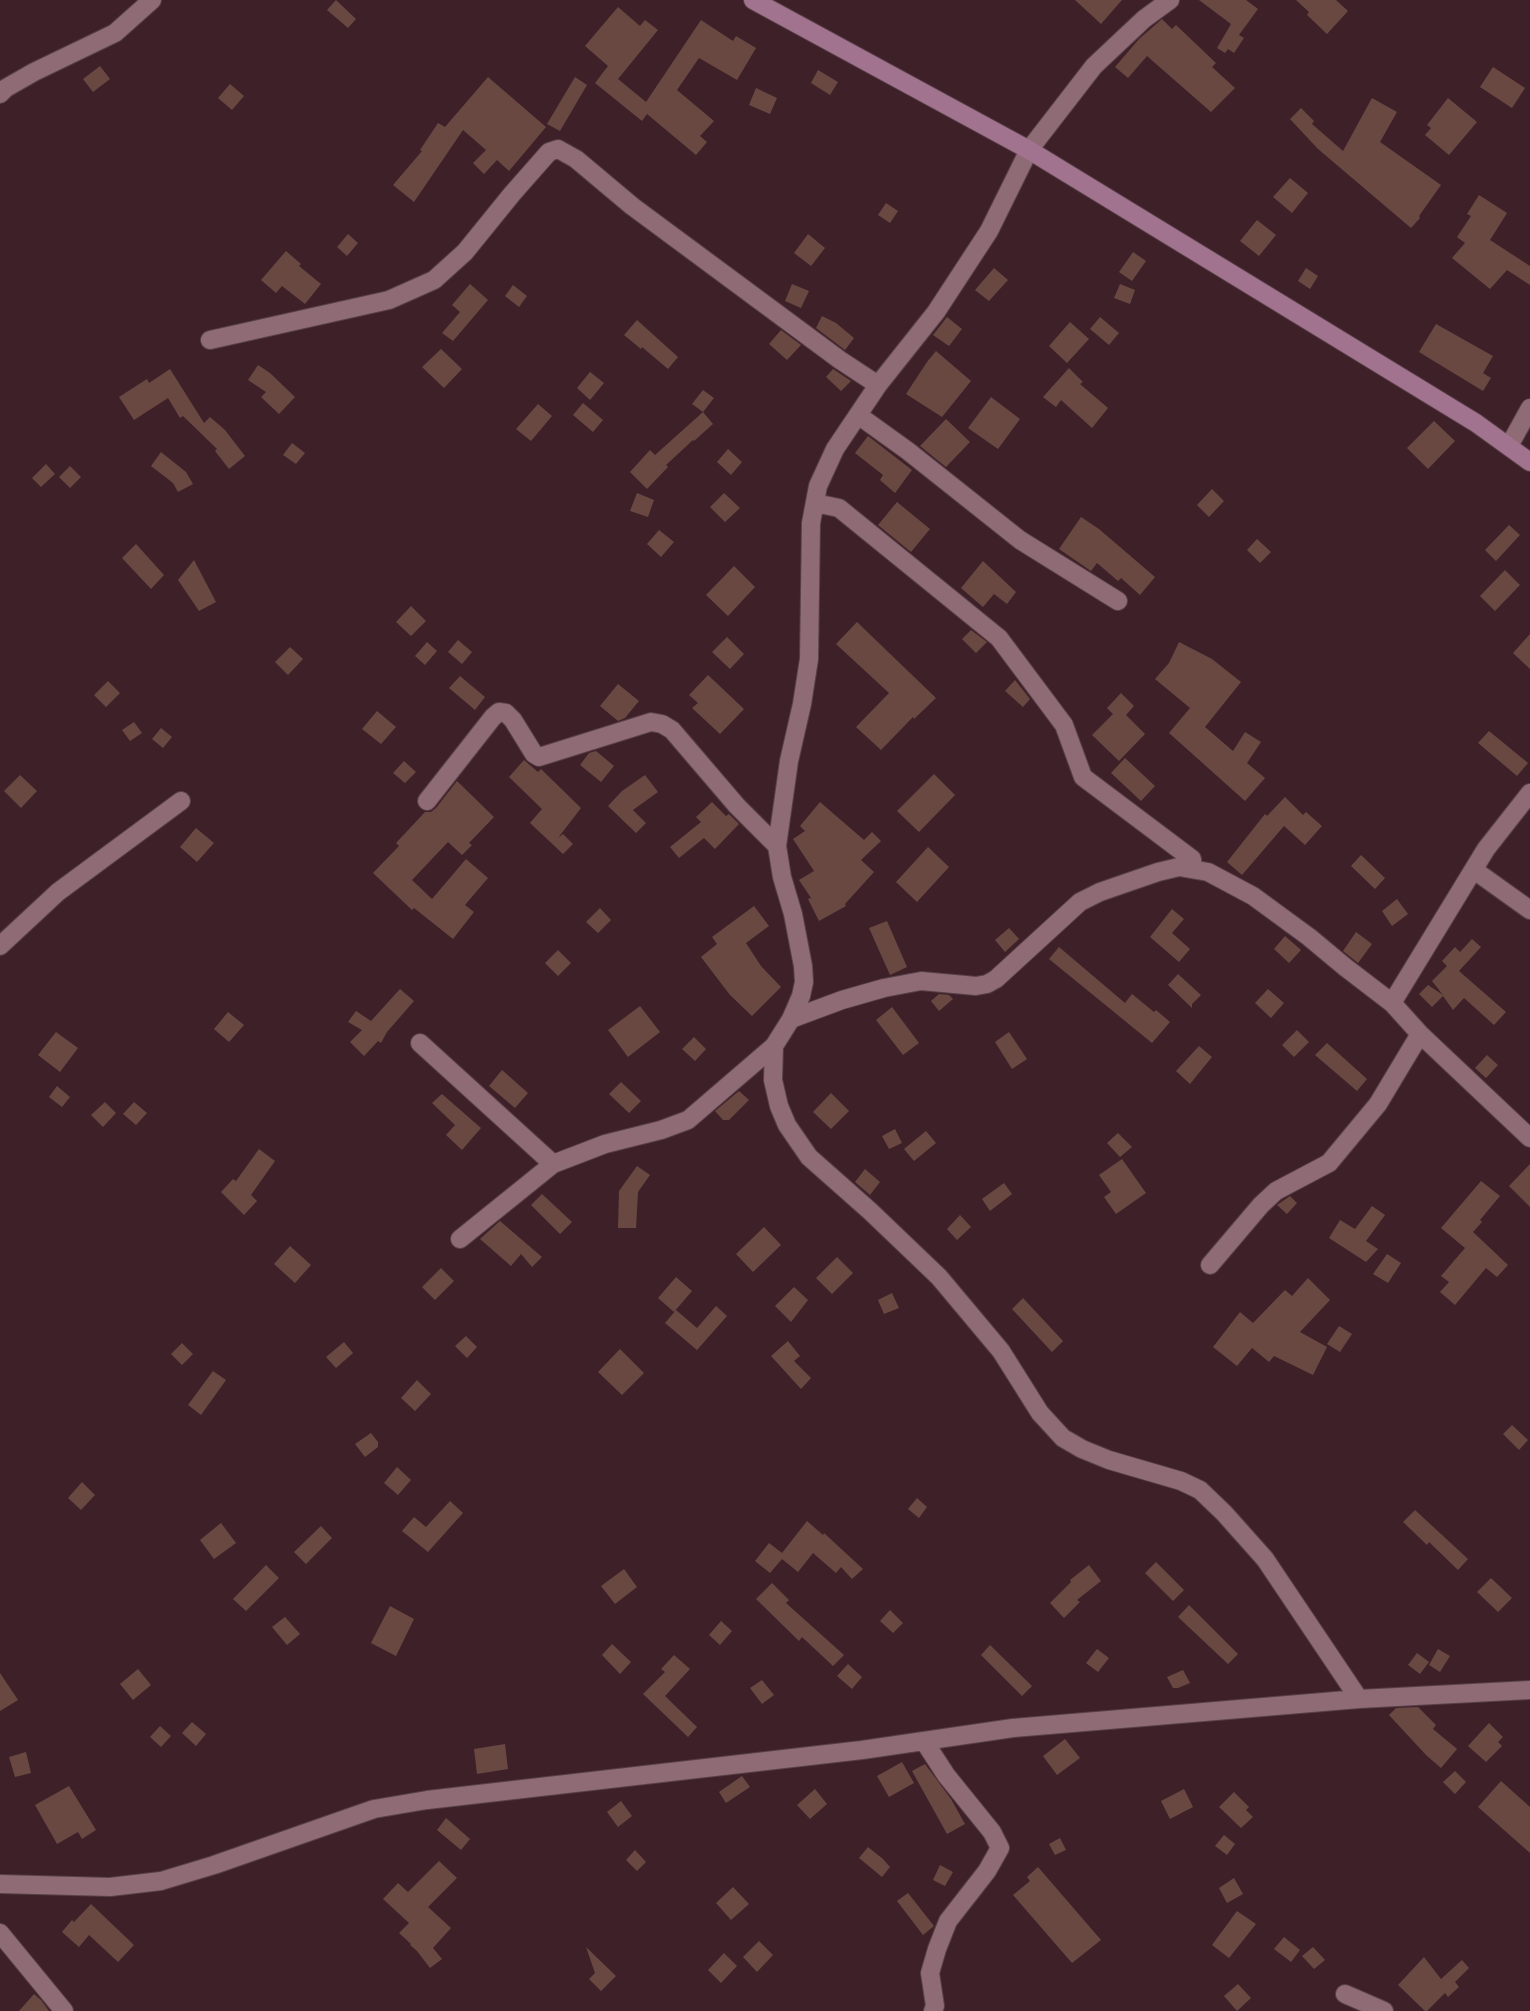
<!DOCTYPE html>
<html>
<head>
<meta charset="utf-8">
<style>
  body { margin:0 }
  canvas { display:block; background:#3e2029 }
</style>
</head>
<body>
<canvas width="1530" height="2011"></canvas>
<script>
const ctx = document.querySelector('canvas').getContext('2d');
ctx.lineJoin = 'round';
function fillPath(path, color) {
  ctx.fillStyle = color;
  ctx.fill(path, 'evenodd');
}
function toPath(rows) {
  const path = new Path2D();
  for (const r of rows) {
    path.moveTo(r[0], r[1]);
    for (let i = 2; i < r.length; i += 2) path.lineTo(r[i], r[i + 1]);
  }
  return path;
}
function strokePath(path, color, width, dash) {
  ctx.strokeStyle = color;
  ctx.lineWidth = width;
  ctx.lineCap = dash ? 'butt' : 'round';
  ctx.setLineDash(dash || []);
  ctx.stroke(path);
}
const building = toPath([
  [336,0,356,19,348,28,327,10],
  [1075,0,1122,0,1101,24],
  [1199,0,1246,0,1258,9,1239,35,1244,38,1234,53,1228,49,1225,53,1217,48,1231,24],
  [1296,0,1336,0,1348,11,1327,34,1307,15,1309,12],
  [618,7,640,26,645,20,658,30,618,79,646,102,701,20,733,41,736,36,756,48,737,80,699,58,677,90,714,121,700,136,707,142,696,155,647,114,642,121,595,83,608,66,585,46],
  [1162,19,1172,29,1176,25,1216,63,1212,67,1235,88,1211,112,1147,56,1128,78,1115,67,1139,39],
  [100,66,110,79,93,92,83,79],
  [1493,67,1525,88,1512,108,1480,87],
  [818,70,838,82,830,95,811,83],
  [488,77,546,127,509,171,497,160,484,174,473,163,486,150,463,130,414,202,393,185,422,151,420,150,438,123,445,127],
  [575,77,587,85,560,131,547,124],
  [230,84,244,96,232,110,218,98],
  [756,88,777,98,770,114,749,105],
  [1372,98,1397,112,1380,142,1441,185,1419,216,1420,218,1411,228,1318,149,1290,119,1301,108,1314,121,1312,124,1343,151],
  [1448,98,1477,122,1449,155,1425,135,1431,128,1427,125],
  [1290,178,1308,193,1292,213,1273,197],
  [1479,195,1507,213,1490,240,1530,266,1530,285,1507,270,1490,289,1452,258,1465,243,1457,237,1471,216,1467,214],
  [886,203,898,211,890,223,878,215],
  [1257,220,1276,235,1259,256,1240,241],
  [348,234,358,243,347,256,337,247],
  [808,234,825,248,811,266,794,253],
  [286,251,301,264,299,266,321,284,305,304,282,286,276,293,261,280],
  [1133,252,1146,261,1132,281,1119,272],
  [994,268,1008,280,989,301,975,290],
  [1306,268,1318,276,1310,289,1298,281],
  [470,284,488,300,453,341,442,333,460,312,452,305],
  [792,284,809,291,801,308,785,301],
  [1120,284,1135,290,1130,304,1114,298],
  [513,285,527,296,519,307,505,296],
  [822,316,836,323,854,338,845,350,816,328],
  [947,317,962,329,949,346,933,335],
  [1100,317,1119,333,1109,345,1090,329],
  [637,320,678,357,668,369,642,347,641,349,624,335],
  [1070,322,1089,339,1067,363,1049,346],
  [1436,324,1493,356,1483,373,1491,378,1483,391,1419,352],
  [781,330,801,345,787,360,769,344],
  [441,349,462,369,444,388,422,367],
  [936,351,971,381,942,417,906,394,927,362],
  [258,365,270,373,295,397,279,414,261,397,266,392,248,380],
  [1069,368,1083,382,1080,384,1108,408,1092,428,1061,400,1056,407,1043,397],
  [170,369,204,423,210,417,225,430,245,456,229,469,215,451,217,449,183,416,180,418,168,398,134,420,119,397,147,379,149,383],
  [833,369,851,381,841,391,826,377],
  [590,372,604,383,590,400,577,388],
  [703,390,714,398,703,412,713,424,694,441,693,440,666,465,668,467,647,489,630,472,650,450,655,455,703,412,692,404],
  [991,397,1020,419,998,449,968,428],
  [583,403,603,420,593,432,573,415],
  [538,404,552,416,531,441,516,429],
  [946,419,970,442,946,467,920,446],
  [1434,421,1455,441,1428,469,1407,448],
  [868,436,912,470,895,493,880,480,883,475,855,453],
  [292,443,305,453,296,464,283,455],
  [728,449,742,462,731,475,717,462],
  [161,452,186,472,193,484,178,492,173,483,151,466],
  [46,464,55,474,41,487,32,478],
  [70,466,81,477,70,488,59,477],
  [1212,489,1224,501,1209,517,1197,505],
  [637,493,654,500,648,517,630,511],
  [724,493,740,508,725,522,710,507],
  [897,502,930,529,911,552,878,525],
  [1081,517,1099,529,1155,577,1140,595,1121,578,1118,581,1097,563,1091,571,1059,549],
  [1509,525,1520,535,1496,561,1485,550],
  [659,530,674,542,661,557,647,544],
  [1257,539,1271,552,1260,563,1247,550],
  [136,544,164,575,151,589,122,558],
  [194,560,216,602,199,611,178,580],
  [983,561,1016,592,1007,604,994,594,983,607,961,588],
  [734,566,755,587,728,616,706,595],
  [1505,570,1520,585,1495,611,1480,596],
  [411,606,426,621,411,636,396,622],
  [857,622,936,698,914,719,913,717,881,750,856,727,889,693,836,644],
  [971,630,987,642,976,653,962,639],
  [1530,634,1530,669,1513,653],
  [727,637,744,654,730,669,712,652],
  [458,640,472,652,462,664,448,652],
  [427,642,437,651,425,665,415,656],
  [1179,642,1212,659,1241,682,1205,727,1233,751,1245,732,1261,742,1247,763,1265,778,1245,801,1169,733,1190,708,1155,679,1169,663],
  [290,647,303,659,288,675,275,662],
  [708,675,744,709,720,734,692,708,698,703,689,695],
  [460,676,485,697,475,710,449,688],
  [1015,680,1030,699,1023,707,1005,691],
  [108,681,120,693,106,707,94,695],
  [618,684,639,701,625,718,618,721,600,706],
  [1121,693,1134,706,1126,715,1145,734,1119,761,1092,735,1113,714,1107,708],
  [377,711,396,727,381,744,362,729],
  [134,722,142,733,130,741,122,730],
  [161,728,172,737,163,748,152,739],
  [1489,731,1528,763,1517,776,1478,743],
  [596,751,614,766,601,782,580,765,589,753],
  [1125,758,1155,786,1141,801,1111,773],
  [524,760,538,772,541,769,581,808,558,838,563,834,573,844,563,854,530,823,542,809,509,777],
  [404,761,416,772,405,783,393,773],
  [934,774,955,795,919,832,897,811],
  [20,775,37,791,21,808,4,791],
  [645,775,658,792,633,810,646,823,636,833,608,806,622,791],
  [457,781,494,817,469,843,472,845,462,855,448,842,412,880,432,899,466,859,488,878,465,905,474,912,453,939,414,908,412,910,373,873,399,846,396,843,425,812,431,812,436,808],
  [1285,797,1303,815,1306,812,1322,826,1305,845,1284,826,1242,875,1227,862,1265,814,1267,816],
  [712,802,726,816,729,814,739,824,715,849,704,838,679,858,670,847,701,822,696,817],
  [820,802,864,840,872,832,881,841,861,860,874,872,845,904,846,906,819,921,808,899,811,898,799,880,814,871,793,839,805,831,800,826],
  [196,828,214,843,197,862,180,847],
  [928,847,949,867,917,902,896,882],
  [1361,855,1385,878,1375,889,1351,866],
  [1397,899,1408,914,1392,926,1382,911],
  [754,906,769,926,746,943,761,966,781,987,752,1016,730,995,701,957,717,944,712,937],
  [600,908,611,920,598,933,586,922],
  [1172,909,1184,919,1172,933,1190,949,1179,962,1150,937],
  [887,921,907,967,890,975,869,928],
  [1009,928,1019,939,1005,952,995,940],
  [1356,932,1372,944,1358,963,1343,951],
  [1285,936,1301,950,1289,963,1274,949],
  [1472,939,1481,947,1459,971,1506,1012,1494,1025,1464,998,1453,1010,1443,996,1432,1007,1419,994,1428,985,1443,995,1432,981,1447,966,1442,961,1455,947,1460,952],
  [1059,947,1125,1003,1132,994,1154,1012,1156,1010,1170,1022,1152,1043,1049,959],
  [558,950,571,963,558,976,545,963],
  [1178,974,1201,995,1192,1004,1192,1008,1168,985],
  [400,989,414,1001,387,1032,381,1043,378,1041,364,1056,350,1042,362,1030,348,1022,356,1011,371,1021],
  [1268,989,1284,1003,1271,1018,1255,1003],
  [939,994,949,995,953,999,939,1011,931,1001],
  [640,1006,660,1032,628,1057,608,1030],
  [892,1007,919,1043,903,1055,876,1020],
  [228,1012,244,1025,229,1042,214,1029],
  [1297,1030,1309,1042,1294,1057,1282,1045],
  [56,1032,78,1048,60,1072,38,1055],
  [1009,1032,1027,1059,1012,1069,995,1042],
  [694,1037,706,1049,695,1061,682,1049],
  [1327,1043,1367,1079,1357,1091,1315,1055],
  [1199,1046,1212,1057,1190,1084,1176,1071],
  [1487,1055,1498,1065,1486,1078,1475,1068],
  [502,1070,528,1093,515,1108,489,1086],
  [621,1082,641,1101,629,1113,609,1094],
  [57,1086,70,1097,62,1107,49,1097],
  [739,1091,749,1100,729,1120,723,1120,715,1111],
  [831,1093,849,1111,831,1129,813,1112],
  [442,1094,481,1128,462,1150,446,1135,455,1125,432,1103],
  [105,1102,116,1113,103,1127,91,1115],
  [134,1102,147,1113,136,1125,123,1114],
  [895,1129,902,1143,889,1149,882,1136],
  [926,1131,936,1143,914,1161,904,1149],
  [1118,1133,1132,1147,1120,1157,1107,1143],
  [259,1149,275,1161,251,1195,257,1201,244,1215,221,1192,233,1179,236,1181],
  [1122,1159,1146,1193,1116,1214,1104,1197,1111,1192,1099,1175],
  [1530,1164,1530,1207,1509,1186],
  [637,1166,650,1175,638,1192,636,1228,618,1228,619,1191],
  [865,1169,880,1182,870,1195,855,1182],
  [1481,1181,1500,1196,1480,1220,1482,1222,1473,1232,1508,1265,1497,1277,1486,1268,1455,1305,1440,1292,1449,1282,1441,1276,1465,1248,1441,1228],
  [1004,1183,1012,1194,990,1211,982,1199],
  [542,1194,572,1222,560,1234,531,1205],
  [1290,1196,1297,1203,1287,1214,1277,1205],
  [1372,1206,1385,1215,1366,1241,1378,1249,1366,1262,1329,1238,1340,1220,1355,1229],
  [960,1215,971,1227,957,1240,947,1229],
  [500,1221,542,1257,532,1267,521,1254,511,1266,480,1239],
  [764,1227,781,1245,753,1272,736,1254],
  [290,1246,311,1265,295,1283,274,1264],
  [1387,1254,1401,1263,1388,1283,1373,1274],
  [837,1257,853,1273,832,1294,816,1278],
  [441,1268,454,1281,435,1300,422,1287],
  [676,1277,692,1291,674,1312,658,1298],
  [1308,1278,1330,1300,1300,1332,1327,1347,1313,1375,1274,1356,1269,1362,1252,1348,1237,1366,1213,1347,1240,1312,1253,1323,1285,1290,1292,1296],
  [794,1287,808,1300,791,1322,775,1306],
  [892,1293,899,1308,884,1314,878,1300],
  [1023,1298,1063,1341,1052,1352,1012,1309],
  [716,1306,727,1316,697,1350,665,1323,676,1310,697,1328],
  [1339,1326,1352,1334,1340,1352,1327,1344],
  [466,1336,477,1347,467,1358,455,1346],
  [788,1341,800,1356,794,1361,811,1378,801,1389,771,1356],
  [344,1342,353,1353,336,1368,326,1357],
  [182,1343,193,1354,182,1365,171,1354],
  [620,1349,644,1373,622,1395,598,1372],
  [213,1371,226,1380,201,1415,188,1405],
  [417,1380,431,1394,415,1411,401,1398],
  [1512,1425,1528,1440,1519,1450,1503,1434],
  [371,1433,378,1442,378,1447,365,1457,355,1444],
  [397,1467,411,1480,398,1495,384,1483],
  [82,1482,95,1495,81,1510,68,1498],
  [917,1498,927,1507,919,1518,908,1509],
  [450,1501,463,1513,428,1552,402,1531,414,1517,426,1527],
  [1415,1510,1468,1559,1458,1570,1429,1542,1427,1545,1403,1522],
  [807,1521,823,1535,824,1533,863,1569,852,1579,841,1567,836,1573,813,1553,798,1572,782,1559,770,1573,755,1561,769,1543,782,1553],
  [221,1523,236,1543,214,1559,200,1540],
  [321,1526,332,1538,306,1564,294,1552],
  [1156,1562,1184,1590,1173,1601,1145,1573],
  [266,1565,279,1578,246,1611,233,1599],
  [1089,1565,1101,1581,1077,1600,1080,1602,1064,1618,1050,1603,1071,1582,1070,1580],
  [624,1569,637,1587,615,1604,601,1586],
  [1491,1578,1512,1598,1498,1612,1477,1592],
  [772,1583,789,1600,786,1603,844,1655,833,1666,802,1637,799,1641,756,1599],
  [1189,1605,1238,1654,1228,1664,1178,1617],
  [390,1606,414,1619,396,1656,371,1643],
  [890,1610,903,1623,893,1633,880,1621],
  [285,1617,300,1634,287,1645,272,1627],
  [721,1621,732,1631,720,1645,709,1635],
  [612,1644,631,1662,620,1674,602,1655],
  [990,1645,1032,1686,1022,1696,981,1655],
  [1097,1649,1109,1658,1098,1672,1086,1663],
  [1438,1649,1450,1656,1440,1672,1429,1665],
  [1417,1653,1429,1662,1420,1674,1408,1665],
  [674,1655,690,1669,665,1696,697,1727,688,1737,643,1694,665,1672,661,1669],
  [848,1664,862,1677,852,1689,837,1676],
  [138,1669,151,1685,133,1700,120,1684],
  [1183,1670,1190,1683,1178,1688,1173,1688,1167,1677],
  [0,1673,18,1700,0,1711],
  [762,1680,774,1695,762,1704,750,1688],
  [1418,1707,1436,1725,1433,1729,1457,1749,1441,1768,1426,1755,1389,1715,1396,1708],
  [192,1722,206,1734,196,1746,182,1733],
  [1489,1723,1503,1737,1498,1742,1502,1746,1486,1762,1468,1746],
  [160,1726,171,1736,161,1747,150,1737],
  [1065,1739,1080,1758,1057,1775,1043,1756],
  [505,1744,508,1769,477,1774,474,1749],
  [26,1752,31,1773,15,1777,9,1757],
  [902,1762,914,1783,889,1797,877,1776],
  [925,1764,951,1799,965,1824,947,1834,912,1771],
  [1455,1771,1466,1782,1455,1794,1443,1782],
  [742,1776,750,1787,726,1803,719,1792],
  [1501,1781,1530,1807,1530,1853,1478,1807],
  [69,1786,96,1830,82,1839,78,1832,57,1844,35,1805],
  [815,1789,827,1804,810,1819,797,1805],
  [1184,1789,1193,1807,1170,1819,1161,1801],
  [1234,1792,1249,1807,1246,1810,1253,1817,1241,1828,1219,1807],
  [621,1801,632,1816,618,1827,607,1812],
  [446,1818,470,1839,461,1850,437,1830],
  [1224,1835,1235,1844,1227,1855,1215,1846],
  [1060,1838,1066,1850,1055,1855,1049,1844],
  [868,1847,883,1859,890,1867,882,1877,859,1858],
  [635,1850,646,1862,637,1871,626,1860],
  [439,1861,457,1878,428,1907,451,1928,433,1948,442,1959,430,1968,417,1951,410,1945,411,1944,399,1933,409,1923,383,1899,398,1883,408,1892],
  [940,1865,953,1872,945,1886,933,1880],
  [1038,1867,1101,1940,1072,1963,1013,1895,1030,1881,1027,1877],
  [1234,1878,1243,1894,1227,1903,1219,1888],
  [733,1887,749,1904,731,1920,716,1903],
  [908,1893,934,1926,923,1935,897,1901],
  [91,1904,134,1945,118,1962,89,1935,79,1947,62,1932,72,1920,74,1922],
  [1237,1911,1256,1924,1229,1958,1212,1945],
  [1284,1937,1300,1950,1291,1962,1274,1949],
  [759,1941,773,1955,757,1972,743,1957],
  [586,1947,616,1976,601,1991,589,1979,595,1973],
  [1313,1947,1325,1960,1314,1969,1302,1956],
  [724,1953,737,1966,721,1983,708,1970],
  [1424,1957,1441,1979,1462,1960,1469,1968,1455,1982,1459,1987,1448,1997,1445,1993,1427,2011,1425,2011,1398,1985],
  [1238,1984,1251,1998,1237,2011,1224,1996],
  [34,1994,41,2000,49,2011,19,2011]
]);
const street = toPath([
  [1170,0,1144,19,1094,66,1029,150,989,231,936,312,878,385,835,449,818,486,811,523,809,659,802,704,789,761,777,846,782,877,793,914,803,966,804,982,801,996,791,1019,774,1046,773,1080,779,1106,787,1125,809,1157,870,1211,939,1277,1001,1351,1040,1413,1063,1438,1082,1449,1109,1460,1181,1481,1200,1490,1224,1513,1265,1559,1359,1699],
  [0,94,6,88,34,72,115,33,152,0],
  [210,340,389,300,434,280,465,252,512,194,549,152,558,149,576,159,632,206,840,360,878,385],
  [858,415,908,451,1020,540,1118,601],
  [1509,446,1530,408],
  [815,503,839,508,999,638,1064,725,1083,777,1192,859,1193,868],
  [1530,793,1486,849,1392,1003,1420,1034,1530,1138],
  [427,801,493,717,499,712,506,713,513,720,534,754,539,757,651,722,662,724,672,730,737,806,777,846],
  [1474,870,1530,910],
  [0,946,58,892,181,801],
  [791,1019,842,1000,884,988,921,981,976,986,987,984,996,979,1080,902,1100,892,1158,872,1179,867,1208,872,1253,896,1309,937,1345,967,1392,1003],
  [420,1043,553,1164],
  [460,1239,553,1164,605,1144,661,1130,688,1120,774,1046],
  [1210,1265,1261,1205,1276,1191,1329,1163,1378,1104,1420,1034],
  [924,1741,946,1775,992,1832,1000,1848,987,1871,948,1921,937,1949,930,1973,935,2006,933,2011],
  [0,1884,110,1887,161,1881,214,1865,374,1809,427,1800,862,1750,1013,1728,1359,1699,1530,1690],
  [0,1933,64,2011],
  [1345,1994,1384,2011]
]);
const secondary = toPath([
  [753,0,1029,150,1476,423,1530,462]
]);
fillPath(building, '#694841');
strokePath(street, '#584048', 20);
strokePath(secondary, '#584048', 20);
strokePath(street, '#8f6b75', 18);
strokePath(secondary, '#a2738e', 18);
</script>
</body>
</html>
